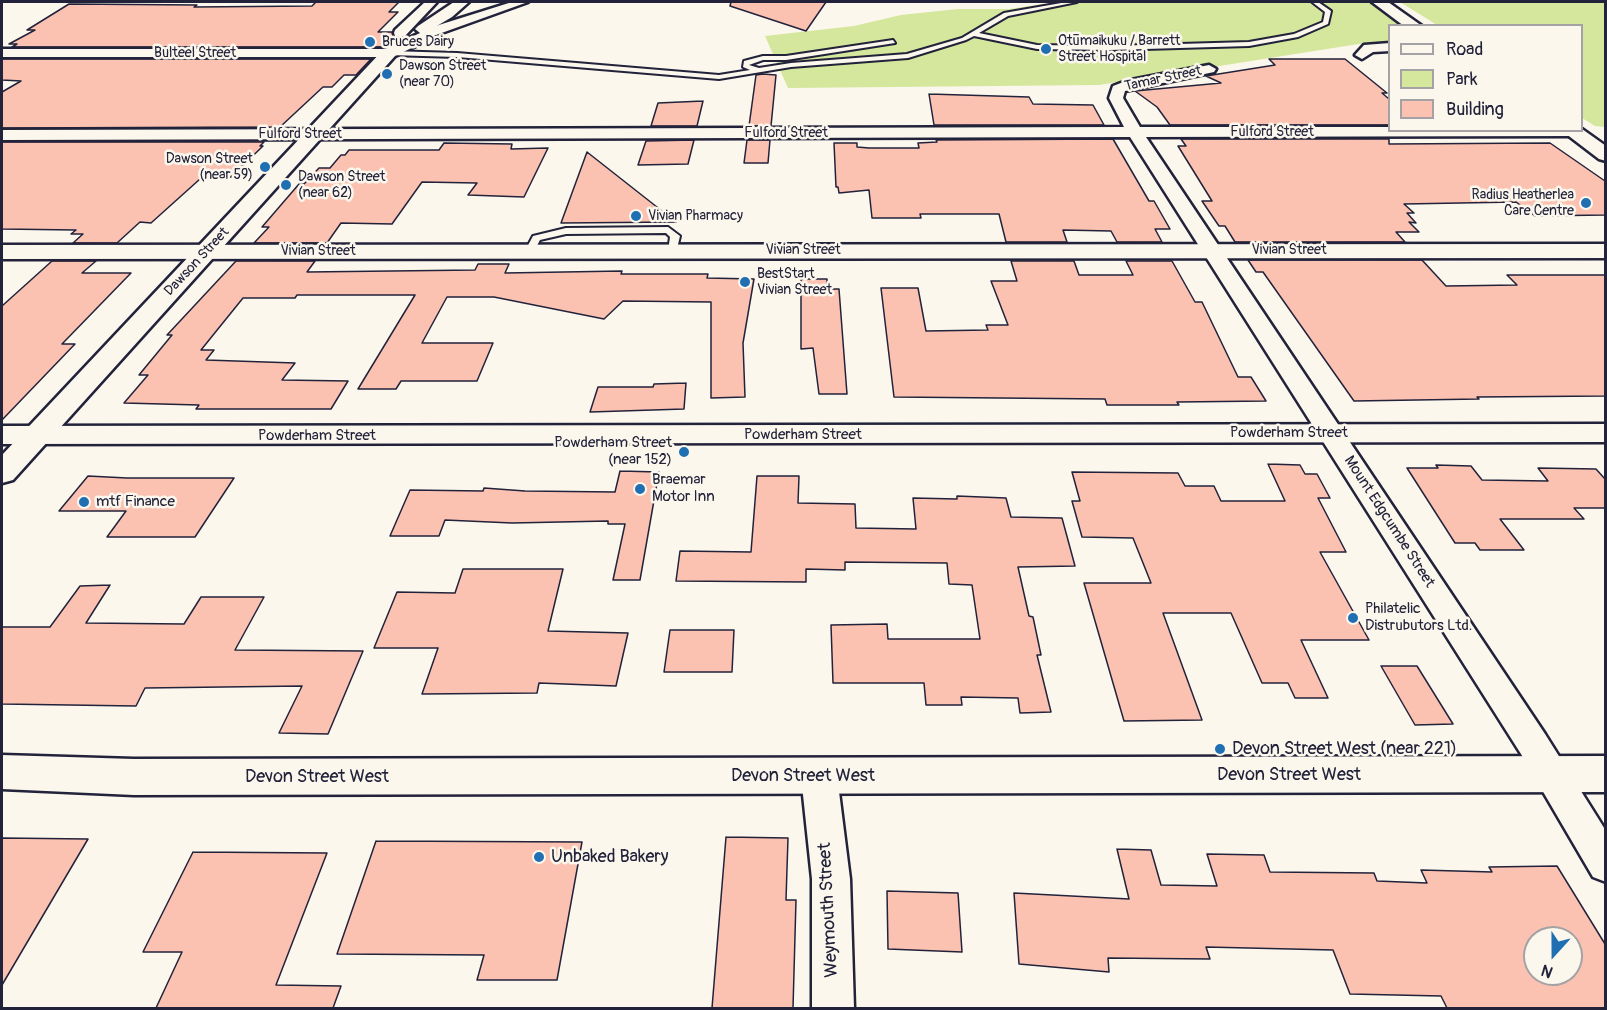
<!DOCTYPE html>
<html>
<head>
<meta charset="utf-8">
<style>
  body { margin:0 }
  #map { position:relative; width:1607px; height:1010px; overflow:hidden; background:#fbf7ec; font-family:Pangolin,sans-serif }
  canvas { display:block }
  .frame { position:absolute; inset:0; border:3px solid #22223b; pointer-events:none }
  .legend { position:absolute; left:1388px; top:24px; width:195px; height:108px; box-sizing:border-box; background:#fbf7ec; border:2px solid #a4a2a5; margin:0; padding:8px 10px; list-style:none; font-size:18px; color:#22223b }
  .legend li { display:flex; align-items:center; gap:12px; height:30px }
  .legend b { width:30px; border:2px solid #a4a2a5 }
  .north { position:absolute; left:1523px; top:926px; width:60px; height:60px; box-sizing:border-box; background:#fbf7ec; border:2px solid #a4a2a5; border-radius:50%; rotate:201deg; font-size:16px; font-weight:700; line-height:24px; text-align:center; color:#22223b }
  .north::after { content:''; display:block; margin:auto; width:21px; height:27px; background:#1f6fb2; clip-path:polygon(50% 0,100% 100%,50% 72%,0 100%) }
</style>
</head>
<body>
<div id="map">
<canvas width="1607" height="1010"></canvas>
<div class="frame"></div>
<ul class="legend">
<li><b style="height:8px;background:#fbf7ec"></b>Road</li>
<li><b style="height:16px;background:#d4e79c"></b>Park</li>
<li><b style="height:16px;background:#fbc2b2"></b>Building</li>
</ul>
<div class="north">N</div>
</div>
<script>
const ctx = document.querySelector('canvas').getContext('2d');
ctx.lineJoin = 'round';
function fillPath(path, color) {
  ctx.fillStyle = color;
  ctx.fill(path, 'evenodd');
}
function toPath(rows) {
  const path = new Path2D();
  for (const r of rows) {
    path.moveTo(r[0], r[1]);
    for (let i = 2; i < r.length; i += 2) path.lineTo(r[i], r[i + 1]);
  }
  return path;
}
function strokePath(path, color, width, dash) {
  ctx.strokeStyle = color;
  ctx.lineWidth = width;
  ctx.lineCap = dash ? 'butt' : 'round';
  ctx.setLineDash(dash || []);
  ctx.stroke(path);
}
function drawText(font, color, halo, rows, align = 'center') {
  ctx.font = font + ' Pangolin,sans-serif';
  ctx.lineWidth = 5;
  ctx.setLineDash([]);
  ctx.textBaseline = 'middle';
  ctx.strokeStyle = halo;
  ctx.fillStyle = color;
  for (const [text, x, y, turn = 0] of rows) {
    ctx.save();
    ctx.translate(x, y);
    ctx.rotate((+turn || 0) * Math.PI / 180);
    ctx.textAlign = isNaN(turn) ? turn : align;
    if (halo) ctx.strokeText(text, 0, 0);
    ctx.fillText(text, 0, 0);
    ctx.restore();
  }
}
const green = toPath([
  [1057,2,1374,2,1412,25,1390,26,1389,42,1365,43,1099,85,788,88,765,36,854,26,901,15,958,9,1009,9],
  [1400,2,1605,2,1605,127,1595,126,1582,118,1582,26,1437,25]
]);
const building = toPath([
  [316,2,399,2,389,12,398,12,378,32,392,32,394,38,399,38,385,47,12,47,17,44,9,44,35,30,27,30,69,4,197,5,194,7,312,6,316,2],
  [731,2,826,2,806,31,730,6,731,2],
  [2,59,371,59,356,75,344,75,332,87,323,87,280,127,2,128,2,92,21,81,2,80,2,59],
  [1269,59,1345,59,1387,93,1382,93,1389,99,1389,125,1170,125,1157,107,1135,91,1221,83,1206,76,1275,65,1269,59],
  [763,74,776,75,771,126,749,126,756,75,763,74],
  [929,94,1029,97,1033,104,1093,105,1104,125,934,125,929,94],
  [703,101,697,126,651,126,658,103,703,101],
  [1113,139,1149,201,1154,201,1170,229,1155,229,1162,242,1117,242,1111,231,1063,230,1067,242,1006,242,999,214,920,214,921,218,872,218,869,190,839,193,838,187,836,187,834,143,857,143,857,147,869,148,919,148,918,143,937,142,936,140,1113,139],
  [1181,139,1389,139,1389,144,1550,143,1605,181,1605,215,1535,216,1516,202,1404,204,1414,213,1407,213,1416,223,1409,222,1419,232,1396,232,1405,242,1235,242,1225,226,1219,226,1202,201,1212,201,1178,146,1186,146,1181,139],
  [694,140,688,164,638,165,646,141,694,140],
  [747,140,770,140,768,163,744,163,747,140],
  [2,142,264,142,260,146,263,146,231,177,200,179,151,223,140,222,117,243,73,243,83,234,71,234,76,230,2,229,2,142],
  [444,143,512,144,511,149,548,148,524,197,468,195,477,183,422,182,392,224,341,223,327,243,254,243,269,227,262,227,299,184,304,184,319,168,330,168,341,155,345,155,349,150,439,150,444,143],
  [587,152,676,222,561,223,587,152],
  [1248,260,1422,260,1446,286,1517,285,1507,275,1605,275,1605,396,1477,397,1479,399,1354,401,1263,272,1256,272,1248,260],
  [52,261,96,261,82,273,131,273,62,344,75,344,2,420,2,306,52,261],
  [236,261,315,261,307,272,475,270,478,264,509,264,505,273,622,271,621,274,708,274,707,278,754,279,743,343,745,397,711,398,711,302,623,301,604,319,494,297,447,297,422,343,493,343,477,381,401,381,396,389,358,389,415,295,297,295,295,298,243,298,201,350,214,350,206,360,295,363,282,380,348,381,331,409,196,409,199,405,124,403,148,375,139,375,172,335,167,335,236,261],
  [1011,261,1074,261,1079,275,1133,275,1126,261,1172,261,1195,302,1202,302,1238,377,1251,377,1266,401,1177,402,1179,405,1107,405,1105,399,894,397,881,288,918,288,926,331,988,330,986,325,1008,325,991,281,1017,281,1011,261],
  [801,279,827,279,827,289,839,289,847,394,819,394,813,348,801,349,801,279],
  [686,383,684,409,590,412,598,387,653,387,654,384,686,383],
  [1268,464,1300,465,1305,474,1317,474,1330,498,1318,498,1346,552,1320,552,1369,640,1301,640,1328,698,1295,698,1288,683,1262,683,1231,613,1163,613,1202,720,1124,721,1084,583,1151,583,1133,538,1082,537,1072,501,1080,501,1072,472,1178,473,1185,486,1214,486,1221,501,1285,501,1268,464],
  [1436,465,1471,466,1482,480,1548,481,1538,468,1596,469,1605,479,1605,508,1574,508,1584,519,1500,519,1524,550,1480,550,1475,543,1455,543,1407,468,1438,468,1436,465],
  [620,471,659,472,640,580,613,580,625,524,608,524,608,521,512,523,445,520,439,536,390,536,410,490,483,491,484,488,525,491,615,492,620,471],
  [88,476,127,478,234,478,195,537,107,537,126,511,59,511,88,476],
  [757,476,799,476,798,503,855,504,856,528,916,529,913,498,957,499,957,496,1006,498,1011,517,1062,518,1075,566,1018,567,1029,616,1033,617,1041,655,1037,655,1051,712,1020,713,1018,698,961,697,962,705,926,705,924,683,833,683,831,625,887,624,888,639,980,639,972,585,949,584,947,563,845,562,845,570,806,569,806,582,676,581,680,551,751,552,757,476],
  [463,569,563,569,548,631,628,633,616,686,539,683,537,693,422,694,438,648,374,648,397,592,455,593,463,569],
  [110,585,86,623,184,624,201,597,264,597,235,650,363,651,328,734,279,733,302,686,145,688,136,706,2,704,2,627,50,627,80,586,110,585],
  [670,630,734,630,732,672,664,672,670,630],
  [1381,666,1417,666,1453,724,1415,725,1381,666],
  [726,837,788,838,786,900,796,900,793,1008,712,1008,726,837],
  [2,838,88,839,2,985,2,838],
  [376,841,582,842,557,980,477,980,484,955,337,954,376,841],
  [1117,849,1151,850,1161,885,1217,886,1207,854,1264,855,1270,872,1374,873,1377,881,1427,883,1421,870,1492,872,1489,867,1557,866,1605,944,1605,1008,1447,1008,1441,996,1350,994,1333,950,1206,947,1210,959,1108,958,1109,972,1019,964,1014,893,1129,899,1117,849],
  [1535,938,1571,938,1571,974,1535,974,1535,938],
  [193,852,327,853,276,985,341,986,333,1008,156,1008,182,952,143,952,193,852],
  [887,891,958,893,962,952,888,949,887,891]
]);
const lane = toPath([
  [1067,2,1077,2,1008,16,979,33,1037,45,1110,46,1249,42,1294,34,1323,22,1325,12,1312,2,1318,2,1331,11,1328,24,1298,37,1249,46,1110,50,1037,49,974,36,966,40,908,58,791,67,719,79,457,57,389,55,386,53,389,51,457,53,719,75,750,70,743,67,744,61,763,56,786,56,893,40,895,43,786,60,763,60,749,65,759,68,791,63,907,54,962,38,1004,13,1067,2],
  [668,227,680,236,676,253,668,251,670,237,666,233,566,234,540,240,533,253,525,251,533,236,566,228,668,227]
]);
const street = toPath([
  [425,2,437,2,405,36,395,36,394,33,395,30,425,2],
  [512,2,528,2,436,35,426,35,425,32,426,29,512,2],
  [1390,43,1390,51,1373,52,1362,59,1355,55,1364,45,1390,43],
  [2,49,389,49,396,53,389,57,2,57,2,49],
  [1209,65,1216,69,1214,72,1125,91,1123,98,1140,127,1390,127,1390,130,1579,131,1571,136,1146,137,1545,734,1606,831,1606,882,1593,877,1521,754,1130,137,2,140,2,130,1124,127,1109,98,1113,86,1126,81,1209,65],
  [819,762,831,766,837,776,850,879,854,1008,812,1008,812,879,801,776,807,766,819,762]
]);
const secondary = toPath([
  [454,2,469,2,452,17,425,33,430,37,428,40,395,56,13,480,2,483,2,455,383,50,420,33,415,29,418,26,454,2],
  [1372,2,1388,2,1422,26,1404,26,1372,2],
  [1582,129,1606,146,1606,161,1599,159,1561,130,1582,129],
  [2,755,134,759,1606,756,1606,792,134,795,2,789,2,755]
]);
const primary = toPath([
  [1606,244,1606,258,2,259,2,245,1606,244],
  [1606,424,1606,442,2,444,2,426,1606,424]
]);
const markers = [
  [370,42,6,"#1f6fb2"],
  [1046,49,6,"#1f6fb2"],
  [387,74,6,"#1f6fb2"],
  [265,167,6,"#1f6fb2"],
  [286,185,6,"#1f6fb2"],
  [1586,203,6,"#1f6fb2"],
  [636,216,6,"#1f6fb2"],
  [745,282,6,"#1f6fb2"],
  [684,452,6,"#1f6fb2"],
  [640,489,6,"#1f6fb2"],
  [84,502,6,"#1f6fb2"],
  [1353,618,6,"#1f6fb2"],
  [1220,749,6,"#1f6fb2"],
  [539,857,6,"#1f6fb2"]
];
const farPoinames = [
  ["Otūmaikuku / Barrett",1058,41],
  ["Street Hospital",1058,57],
  ["Bruces Dairy",382,42],
  ["Dawson Street",399,66],
  ["(near 70)",399,82],
  ["Dawson Street",253,159,"right"],
  ["(near 59)",253,175,"right"],
  ["Dawson Street",298,177],
  ["(near 62)",298,193],
  ["Radius Heatherlea",1574,195,"right"],
  ["Care Centre",1574,211,"right"],
  ["Vivian Pharmacy",648,216],
  ["BestStart",757,274],
  ["Vivian Street",757,290]
];
const farStreetnames = [
  ["Bulteel Street",195,53],
  ["Tamar Street",1163,79,-12],
  ["Fulford Street",1272,132],
  ["Fulford Street",786,133],
  ["Fulford Street",300,134],
  ["Vivian Street",803,250],
  ["Vivian Street",1289,250],
  ["Vivian Street",318,251],
  ["Dawson Street",197,262,-47]
];
const streetNames = [
  ["Powderham Street",1289,433],
  ["Powderham Street",803,435],
  ["Powderham Street",317,436],
  ["Mount Edgcumbe Street",1389,522,57]
];
const poiNames = [
  ["Powderham Street",672,443,"right"],
  ["(near 152)",672,460,"right"],
  ["Braemar",652,480],
  ["Motor Inn",652,497],
  ["mtf Finance",96,502],
  ["Philatelic",1365,609],
  ["Distrubutors Ltd.",1365,626]
];
const nearPoinames = [
  ["Devon Street West (near 221)",1232,749],
  ["Unbaked Bakery",551,857]
];
const nearStreetnames = [
  ["Devon Street West",1289,775],
  ["Devon Street West",803,776],
  ["Devon Street West",317,777],
  ["Weymouth Street",829,910,-93]
];
fillPath(green, '#d4e79c');
fillPath(building, '#fbc2b2');
strokePath(building, '#22223b', 1.5);
strokePath(lane, '#22223b', 4);
strokePath(street, '#22223b', 5);
strokePath(secondary, '#22223b', 5);
strokePath(primary, '#22223b', 5);
fillPath(lane, '#fbf7ec');
fillPath(street, '#fbf7ec');
fillPath(secondary, '#fbf7ec');
fillPath(primary, '#fbf7ec');
for (const [x, y, r, color] of markers) {
  const dot = new Path2D();
  dot.arc(x, y, r, 0, 2 * Math.PI);
  ctx.fillStyle = color;
  ctx.fill(dot);
  strokePath(dot, '#fbf7ec', 2);
}
drawText('14px', '#22223b', '#fbf7ec', farPoinames, 'left');
drawText('14px', '#22223b', '#fbf7ec', farStreetnames);
drawText('15px', '#22223b', '#fbf7ec', streetNames);
drawText('15px', '#22223b', '#fbf7ec', poiNames, 'left');
drawText('18px', '#22223b', '#fbf7ec', nearPoinames, 'left');
drawText('18px', '#22223b', '#fbf7ec', nearStreetnames);
</script>
</body>
</html>
